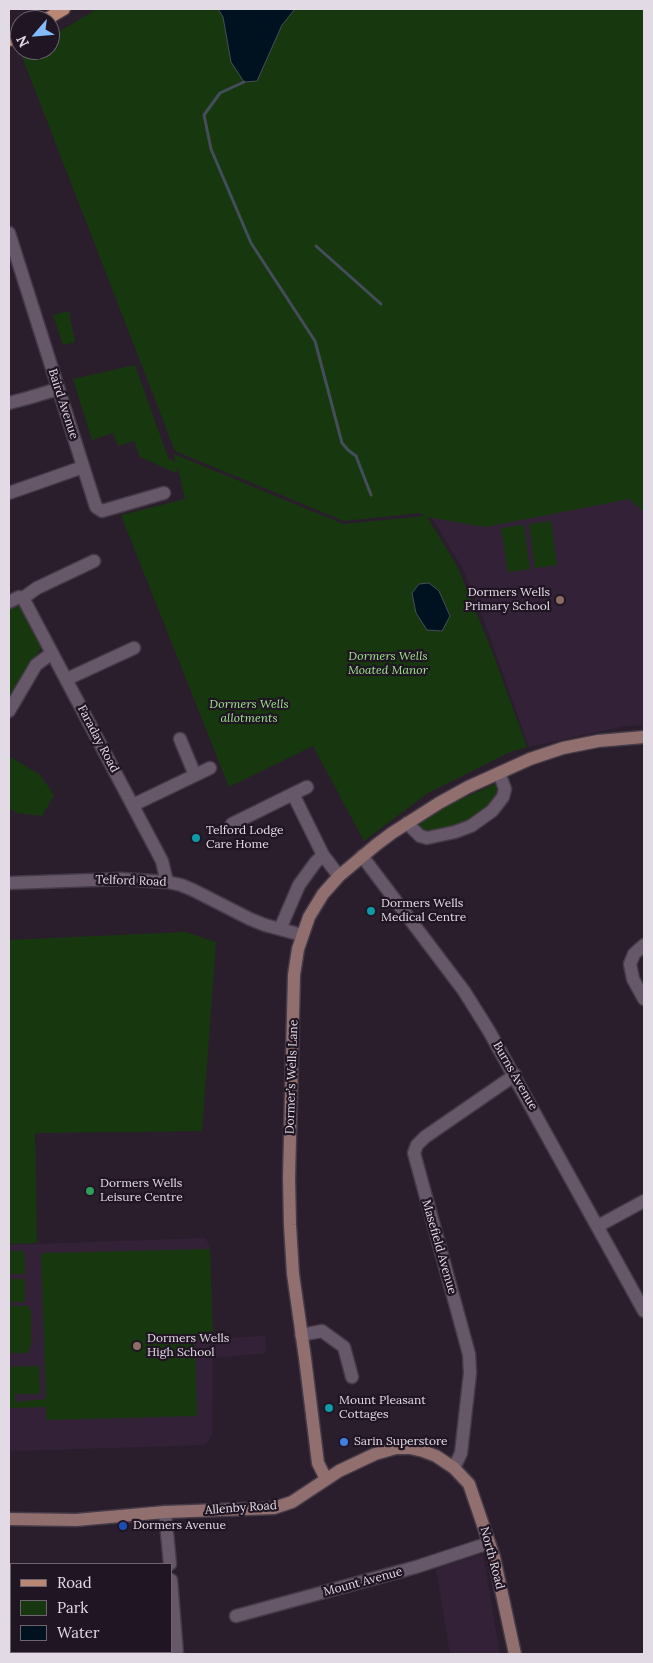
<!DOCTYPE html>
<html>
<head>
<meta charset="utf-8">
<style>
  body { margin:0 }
  #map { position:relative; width:653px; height:1663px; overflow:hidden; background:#2a1e2d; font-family:Lora,serif }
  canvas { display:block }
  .frame { position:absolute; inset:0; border:10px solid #e2dae4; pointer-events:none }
  .legend { position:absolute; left:10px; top:1563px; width:162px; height:90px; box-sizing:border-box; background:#201523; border:1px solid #6e6470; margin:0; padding:6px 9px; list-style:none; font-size:15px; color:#e2dae4 }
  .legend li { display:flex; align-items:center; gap:10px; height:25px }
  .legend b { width:25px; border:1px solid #6e6470 }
  .north { position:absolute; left:10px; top:10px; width:50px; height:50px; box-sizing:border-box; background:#201523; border:1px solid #6e6470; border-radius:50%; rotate:243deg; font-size:14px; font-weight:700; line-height:20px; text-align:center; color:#e2dae4 }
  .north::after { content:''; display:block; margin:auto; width:18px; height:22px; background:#82bcfa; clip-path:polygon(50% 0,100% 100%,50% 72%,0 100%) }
</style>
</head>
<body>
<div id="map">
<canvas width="653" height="1663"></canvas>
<div class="frame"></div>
<ul class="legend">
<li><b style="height:6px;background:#ba8773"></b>Road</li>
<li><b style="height:14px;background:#17380e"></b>Park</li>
<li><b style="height:14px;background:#00111f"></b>Water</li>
</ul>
<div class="north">N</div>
</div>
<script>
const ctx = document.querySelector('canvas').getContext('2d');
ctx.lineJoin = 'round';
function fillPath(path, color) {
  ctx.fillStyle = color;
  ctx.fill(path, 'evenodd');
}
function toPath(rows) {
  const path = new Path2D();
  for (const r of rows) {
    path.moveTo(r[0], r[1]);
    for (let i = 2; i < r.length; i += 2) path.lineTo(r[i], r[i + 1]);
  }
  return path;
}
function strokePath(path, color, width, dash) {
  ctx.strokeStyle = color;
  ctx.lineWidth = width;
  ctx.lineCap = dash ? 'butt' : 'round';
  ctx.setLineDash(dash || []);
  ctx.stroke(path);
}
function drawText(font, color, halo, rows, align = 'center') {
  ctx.font = font + ' Lora,serif';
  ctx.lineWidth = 4.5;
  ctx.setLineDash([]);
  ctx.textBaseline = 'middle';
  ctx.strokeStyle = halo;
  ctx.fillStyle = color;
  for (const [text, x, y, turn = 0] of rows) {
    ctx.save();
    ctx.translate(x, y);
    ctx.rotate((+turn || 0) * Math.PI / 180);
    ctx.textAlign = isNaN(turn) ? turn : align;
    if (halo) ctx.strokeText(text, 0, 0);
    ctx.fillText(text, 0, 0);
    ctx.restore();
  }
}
const built = toPath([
  [629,499,644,512,644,725,624,726,529,747,488,631,463,569,431,516,485,527],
  [206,1238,210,1249,213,1339,265,1336,266,1353,213,1358,212,1435,205,1445,9,1451,9,1245],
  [483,1554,500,1654,450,1654,436,1568]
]);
const green = toPath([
  [97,9,644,9,644,512,629,499,485,527,427,517,457,566,492,651,527,747,510,752,428,793,364,841,313,746,229,787,121,515,185,499,178,468,176,472,174,472,140,457,134,441,118,446,113,433,92,440,73,379,135,365,168,458,175,462,174,454,343,524,425,516,419,513,344,521,175,451,21,54,28,50,50,50,50,37],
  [69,311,75,342,63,345,53,315],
  [551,521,557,565,535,568,529,524],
  [524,525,530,569,508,572,501,528],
  [21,604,42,646,9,704,9,610],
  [9,756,40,775,54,795,42,816,17,813,9,808],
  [495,784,499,790,498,797,474,819,431,834,423,830,417,823,452,803],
  [185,932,216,942,202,1131,35,1133,37,1243,9,1244,9,940],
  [210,1249,213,1339,195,1340,197,1416,46,1420,46,1407,9,1408,9,1367,39,1366,40,1394,15,1394,15,1402,46,1399,41,1253],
  [9,1251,24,1251,25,1274,9,1274],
  [9,1279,25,1279,25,1302,9,1302],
  [9,1306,29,1306,29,1310,31,1310,31,1347,29,1347,29,1353,9,1353]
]);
const water = toPath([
  [218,9,295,9,282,25,257,81,244,82,231,62,223,17,218,9],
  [429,583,439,591,450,616,442,631,427,630,416,613,412,593,419,584,429,583]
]);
const stream = toPath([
  [244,82,220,93,204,115,211,149,251,243,315,341,342,443,348,450,356,456,371,495],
  [316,246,381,304]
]);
const street = toPath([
  [9,233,96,507,102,511,164,493],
  [9,403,28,398,58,389],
  [9,493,83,467],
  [23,598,162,861,167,882],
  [9,602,19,597,23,598,37,588,94,561],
  [67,679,134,648],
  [9,711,36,665,52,653],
  [180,739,195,775],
  [133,805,210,768],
  [407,823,420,836,427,838,455,832,471,826,492,811,503,797,505,789,499,773],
  [232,824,307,787],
  [323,855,339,876],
  [362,856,464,991,489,1031,644,1311],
  [9,883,121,879,167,882,181,885,193,890,250,919,265,925,302,935],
  [280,929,299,885,315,863,323,855,293,794],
  [644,945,634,954,630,964,633,979,644,999],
  [598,1226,644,1201],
  [301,1335,322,1331,344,1347,352,1377],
  [454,1468,461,1453,470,1373,469,1354,414,1153,417,1145,425,1137,515,1075],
  [165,1512,170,1564],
  [171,1580,177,1654],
  [236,1616,416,1567,489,1543],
  [71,1652,71,1654]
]);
const secondary = toPath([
  [326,1479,318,1463,305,1358,293,1274,290,1225,289,1178,294,975,298,949,309,917,323,894,339,876,376,845,392,833,439,803,468,787,530,759,563,748,598,741,644,737],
  [9,1519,76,1520,165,1512,274,1508,292,1502,339,1471,375,1454,396,1448,410,1448,423,1451,436,1456,454,1468,469,1484,494,1557,515,1654]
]);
const primary = toPath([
  [45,20,64,9],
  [9,40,20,35]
]);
const markers = [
  [560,600,5,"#8d6e63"],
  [196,838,5,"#0f9aa8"],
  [371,911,5,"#0f9aa8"],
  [90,1191,5,"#2e9e5b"],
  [137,1346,5,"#8d6e63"],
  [329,1408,5,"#0f9aa8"],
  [344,1442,5,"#3f7fe0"],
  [123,1526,5,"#1a4fb4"]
];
const streetNames = [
  ["Baird Avenue",63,404,72],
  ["Faraday Road",98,739,62],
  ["Telford Road",131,881,2],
  ["Burns Avenue",515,1076,60],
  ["Dormer’s Wells Lane",292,1077,-88],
  ["Masefield Avenue",439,1247,74],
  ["Allenby Road",241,1508,-4],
  ["North Road",492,1558,75],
  ["Mount Avenue",363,1582,-15]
];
const poiNames = [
  ["Dormers Wells",550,593,"right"],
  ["Primary School",550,607,"right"],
  ["Telford Lodge",206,831],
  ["Care Home",206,845],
  ["Dormers Wells",381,904],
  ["Medical Centre",381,918],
  ["Dormers Wells",100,1184],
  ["Leisure Centre",100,1198],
  ["Dormers Wells",147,1339],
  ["High School",147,1353],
  ["Mount Pleasant",339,1401],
  ["Cottages",339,1415],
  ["Sarin Superstore",354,1442],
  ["Dormers Avenue",133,1526]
];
const parkNames = [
  ["Dormers Wells",388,657],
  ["Moated Manor",388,671],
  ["Dormers Wells",249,705],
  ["allotments",249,719]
];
fillPath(built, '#332237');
fillPath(green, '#17380e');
fillPath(water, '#00111f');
strokePath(water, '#444d5a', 1);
strokePath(stream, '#444d5a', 3);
strokePath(street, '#453a47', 15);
strokePath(secondary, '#453a47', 15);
strokePath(primary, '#453a47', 15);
strokePath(street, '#665869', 12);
strokePath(secondary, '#906f6e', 12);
strokePath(primary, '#ba8773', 12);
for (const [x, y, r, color] of markers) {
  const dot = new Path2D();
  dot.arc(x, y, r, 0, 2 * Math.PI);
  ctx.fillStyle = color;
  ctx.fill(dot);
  strokePath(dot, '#201523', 2);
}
drawText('12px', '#e2dae4', '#201523', streetNames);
drawText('12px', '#e2dae4', '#201523', poiNames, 'left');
drawText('italic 12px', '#9fe68d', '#201523', parkNames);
</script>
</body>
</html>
